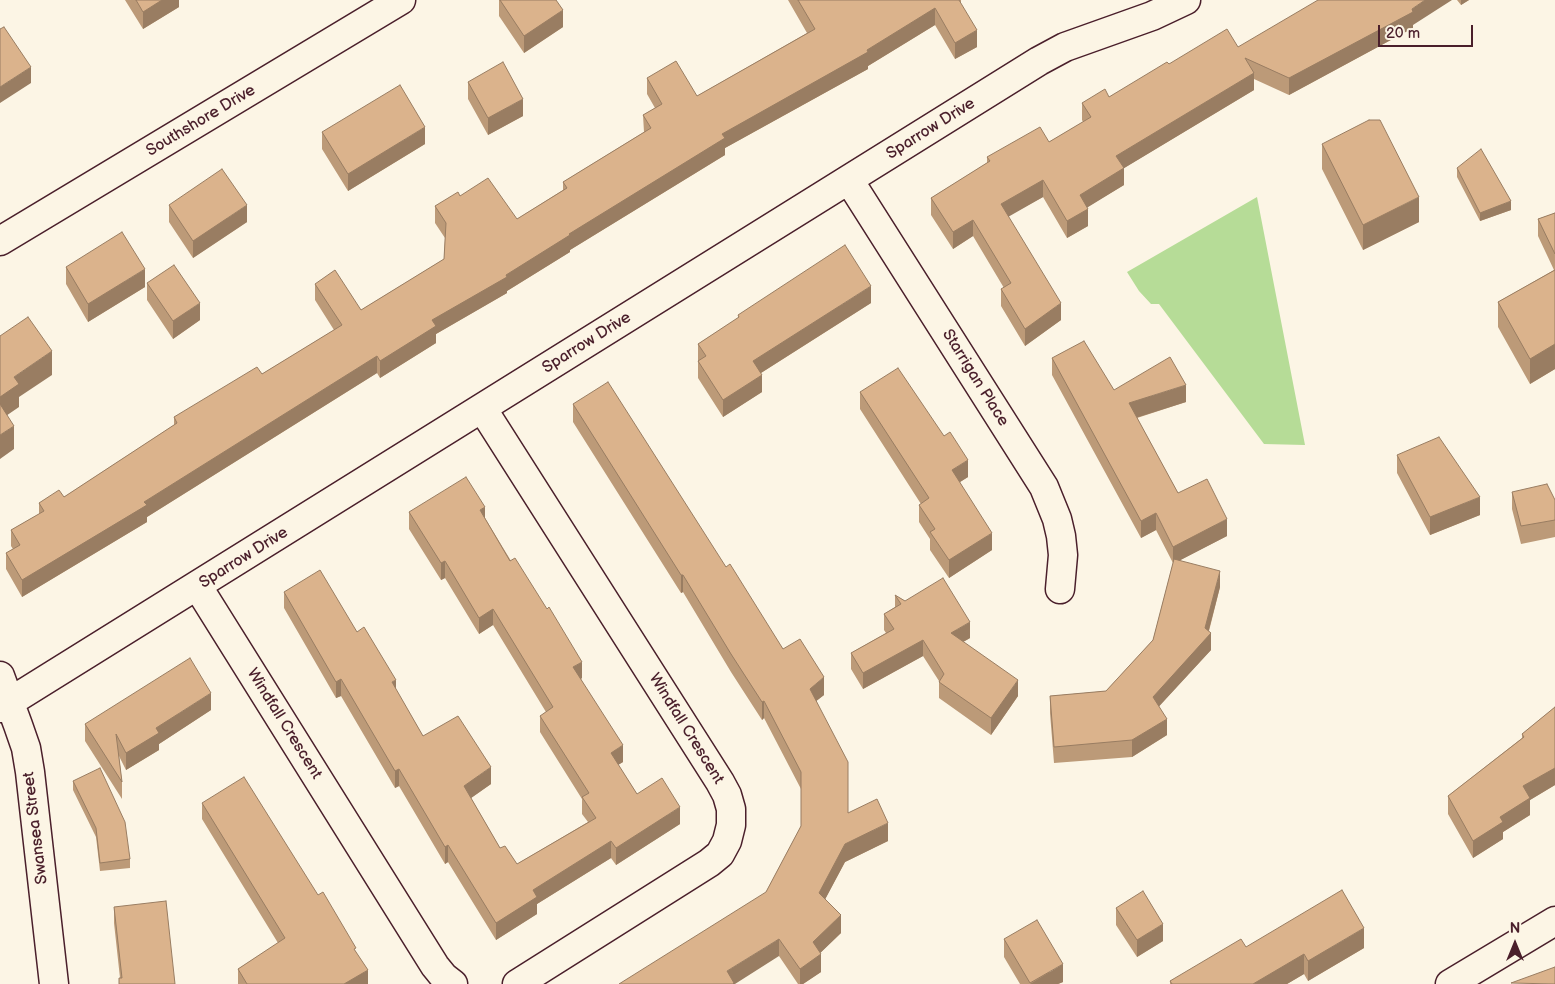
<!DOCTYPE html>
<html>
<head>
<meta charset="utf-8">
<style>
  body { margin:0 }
  #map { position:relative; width:1555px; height:984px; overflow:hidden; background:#fcf5e5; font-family:"Balsamiq Sans",sans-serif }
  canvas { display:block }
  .north { position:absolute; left:1490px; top:919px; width:50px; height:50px; -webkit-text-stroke:4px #fcf5e5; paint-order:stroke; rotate:0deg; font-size:14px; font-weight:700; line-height:20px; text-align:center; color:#4a1f2b }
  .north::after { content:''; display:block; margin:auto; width:18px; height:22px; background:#4a1f2b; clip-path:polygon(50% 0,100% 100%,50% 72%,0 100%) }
  .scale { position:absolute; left:1378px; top:25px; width:95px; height:22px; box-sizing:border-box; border:2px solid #4a1f2b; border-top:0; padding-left:6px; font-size:15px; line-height:18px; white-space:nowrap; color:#4a1f2b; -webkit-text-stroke:4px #fcf5e5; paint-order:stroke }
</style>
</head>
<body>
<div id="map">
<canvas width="1555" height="984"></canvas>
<div class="north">N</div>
<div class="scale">20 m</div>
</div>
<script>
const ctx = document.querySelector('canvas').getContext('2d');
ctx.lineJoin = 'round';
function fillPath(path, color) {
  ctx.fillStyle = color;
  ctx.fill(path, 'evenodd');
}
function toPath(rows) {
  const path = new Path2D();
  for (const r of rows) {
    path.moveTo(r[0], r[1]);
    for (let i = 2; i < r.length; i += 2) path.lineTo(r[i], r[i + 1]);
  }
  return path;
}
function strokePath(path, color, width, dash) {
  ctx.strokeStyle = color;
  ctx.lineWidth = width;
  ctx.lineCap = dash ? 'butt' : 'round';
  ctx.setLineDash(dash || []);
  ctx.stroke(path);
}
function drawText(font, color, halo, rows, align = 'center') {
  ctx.font = font + ' "Balsamiq Sans",sans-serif';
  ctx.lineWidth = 4;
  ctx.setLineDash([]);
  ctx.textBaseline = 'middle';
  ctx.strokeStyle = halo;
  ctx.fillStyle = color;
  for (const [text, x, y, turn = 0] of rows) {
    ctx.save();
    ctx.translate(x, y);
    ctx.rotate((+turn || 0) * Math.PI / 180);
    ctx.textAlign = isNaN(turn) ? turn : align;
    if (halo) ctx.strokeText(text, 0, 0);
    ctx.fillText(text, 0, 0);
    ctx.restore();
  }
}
const green = toPath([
  [1257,197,1305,445,1264,444,1159,304,1151,304,1139,291,1127,272]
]);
const minor = toPath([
  [849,180,1044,487,1057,519,1061,536,1063,555,1060,589],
  [0,241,401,0],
  [482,408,720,782,727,795,731,809,731,825,727,841,720,854,709,863,517,984],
  [198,587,435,966,444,977,453,984],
  [0,676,18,725,26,748,30,772,54,984],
  [0,708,1039,61,1065,47,1152,16,1186,0],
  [1450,984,1555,921]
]);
const wall = toPath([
  [125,0,179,0,179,7,143,29],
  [499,0,556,0,563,27,524,53,499,16],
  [788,0,961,0,961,2,960,3,977,47,955,59,935,25,868,66,868,69,725,148,725,155,570,250,570,252,507,291,507,293,436,334,436,343,380,378,377,373,147,517,147,522,22,597,6,569,6,553,13,549,11,546,11,530,39,514,39,503,64,497,174,425,174,417,262,374,334,330,315,300,315,284,361,310,444,259,445,238,435,223,435,206,460,196,517,219,563,190,563,182,644,132,643,115,655,108,647,94,647,78,697,96,807,33],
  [1457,0,1469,0,1461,5],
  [1413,25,1413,28,1289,95,1254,79,1254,90,1124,168,1124,185,1087,207,1088,226,1067,238,1043,197,1008,216,1061,320,1025,346,1001,306,1001,289,1004,288,973,236,953,249,931,215,931,198,987,163,987,157,1049,142,1083,122,1082,120,1082,103,1109,97,1169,64,1238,47],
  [468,82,523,116,488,135,468,99],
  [322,132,425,144,348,191,322,149],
  [1322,144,1419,222,1363,250,1322,169],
  [1457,168,1511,210,1480,221,1457,177],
  [169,205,247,222,193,258,169,222],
  [1555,213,1555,369,1530,384,1498,327,1498,302,1554,270,1538,236,1538,219],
  [66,267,145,287,88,322,66,284],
  [147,283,200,320,173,339,147,300],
  [871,303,761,373,762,392,723,417,698,378,698,344,738,318,738,315],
  [1052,358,1114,390,1186,402,1137,418,1178,493,1227,536,1180,560,1220,587,1209,631,1211,650,1159,706,1167,735,1132,757,1054,763,1050,713,1050,696,1106,691,1153,640,1173,563,1156,530,1141,538,1052,375],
  [860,392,968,477,960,482,992,550,949,578,930,550,930,539,919,522,919,505,921,504,860,409],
  [573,404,726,567,783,649,824,695,816,701,848,813,888,841,845,862,825,899,841,933,820,953,821,972,803,984,798,984,779,956,766,892,801,826,801,789,764,718,762,720,731,672,683,592,681,593,573,422],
  [1397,455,1480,515,1430,535,1397,473],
  [1512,492,1555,500,1555,537,1521,544,1512,509],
  [409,512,485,518,582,678,581,679,623,762,618,765,637,794,680,824,616,865,611,858,537,904,537,914,496,940,448,862,445,864,399,786,395,788,341,696,336,698,284,608,284,592,357,632,396,690,423,736,491,784,471,798,500,848,517,864,588,822,582,814,582,799,540,732,540,716,546,712,493,625,479,634,445,578,441,580,409,529],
  [895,595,905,601,970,638,963,642,1018,696,991,735,939,698,939,681,923,656,863,689,851,669,851,653,886,633,884,630,884,614,895,607],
  [1555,707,1555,785,1530,800,1530,815,1503,832,1503,839,1473,858,1448,814,1448,796,1522,738,1522,734],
  [211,710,159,744,159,750,126,770,119,756,122,782,122,799,85,741,85,724],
  [73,781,130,859,130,868,100,871,96,837,73,790],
  [202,803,318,895,356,952,368,984,238,984,238,969,278,943,202,819],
  [114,907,175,984,119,984,119,978,120,978,114,923],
  [1116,908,1163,941,1137,957,1116,925],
  [1004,939,1063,982,1058,984,1020,984,1004,957],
  [1246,947,1364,948,1308,981,1304,974,1287,984,1170,984,1170,981]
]);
const shadedWall = toPath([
  [162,0,179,0,179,7,143,29,143,12],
  [1425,0,1452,0,1413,25,1413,28,1289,95,1289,78,1412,9],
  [1461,0,1469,0,1461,5],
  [935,8,935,25,868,66,868,69,725,148,725,155,570,250,570,252,507,291,507,293,436,334,436,343,380,378,380,361,432,320,506,275,722,134,867,50],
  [563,10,563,27,524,53,524,36],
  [977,30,977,47,955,59,955,43],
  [31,67,31,83,0,103,0,87],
  [1254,73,1254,90,1116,173,1116,156],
  [523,99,523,116,488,135,488,118],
  [425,127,425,144,348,191,348,174],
  [1124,168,1124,185,1080,212,1080,195],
  [1043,180,1043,197,1001,221,1001,204],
  [1419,197,1419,222,1363,250,1363,225],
  [1511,201,1511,210,1480,221,1480,213],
  [247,205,247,222,193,258,193,241],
  [1088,209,1088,226,1067,238,1067,221],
  [973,220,973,236,953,249,953,232],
  [145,269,145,287,88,322,88,304],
  [871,286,871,303,753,378,753,361],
  [200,303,200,320,173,339,173,321],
  [1061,303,1061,320,1025,346,1025,329],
  [1555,344,1555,369,1530,384,1530,359],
  [52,351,52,375,19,397,19,407,0,420,0,397,14,377],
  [377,356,377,373,147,517,147,522,22,597,22,580,144,502],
  [762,375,762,392,723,417,723,400],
  [1186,385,1186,402,1129,420,1129,403],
  [14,426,14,449,0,459,0,435],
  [968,460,968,477,952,487,952,470],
  [1480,497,1480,515,1430,535,1430,517],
  [485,507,485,524,480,510],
  [1156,513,1156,530,1141,538,1141,521],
  [1227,519,1227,536,1173,564,1173,547],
  [992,533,992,550,949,578,949,560],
  [445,561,445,578,441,580,441,563],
  [1220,571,1220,587,1207,637,1211,633,1211,650,1153,713,1153,697,1205,628],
  [681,575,683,575,683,592,681,593],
  [493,609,493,625,479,634,479,618],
  [970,622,970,638,951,649,951,633],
  [923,640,923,656,863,689,863,673],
  [582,662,582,678,573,684,573,667],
  [824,677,824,695,810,706,810,689],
  [341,679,341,696,336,698,336,682],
  [396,680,396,696,392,682],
  [1018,680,1018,696,991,735,991,718],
  [211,693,211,710,159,744,159,750,126,770,126,753,156,728],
  [764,701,764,718,762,720,762,702],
  [1167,719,1167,735,1132,757,1132,740],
  [623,745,623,762,611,769,611,753],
  [491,767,491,784,464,803,464,786],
  [1555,768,1555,785,1530,800,1530,815,1503,832,1503,839,1473,858,1473,841,1500,817,1523,786],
  [399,769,399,786,395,788,395,771],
  [680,807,680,824,616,865,616,848],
  [888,823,888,841,845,862,819,911,819,893,845,844],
  [611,841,611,858,537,904,537,914,496,940,496,923,533,890],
  [448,845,448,862,445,864,445,847],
  [841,915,841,933,813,960,813,942],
  [1163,924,1163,941,1137,957,1137,940],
  [1364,928,1364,948,1308,981,1308,961],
  [779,939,779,956,735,984,727,984,727,971],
  [821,954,821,972,803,984,800,984,800,969],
  [1304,954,1304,974,1287,984,1253,984],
  [1063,964,1063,982,1058,984,1030,984],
  [368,970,368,984,344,984]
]);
const building = toPath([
  [136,0,162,0,143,12,136,0],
  [500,0,556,0,563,10,524,36,500,0],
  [798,0,959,0,977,30,955,43,935,8,867,50,868,52,722,134,725,138,569,234,570,235,506,275,507,277,432,320,436,326,380,361,377,356,144,502,147,505,22,580,6,553,20,545,11,530,44,511,39,503,59,490,64,497,177,423,174,417,257,367,262,374,342,325,315,284,335,270,361,310,444,259,446,223,435,206,458,192,460,196,488,178,517,219,567,188,563,182,651,128,643,115,662,104,647,78,676,61,697,96,815,29,798,0],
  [1318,0,1425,0,1412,9,1413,12,1289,78,1245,58,1254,73,1116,156,1124,168,1080,195,1088,209,1067,221,1043,180,1001,204,1061,303,1025,329,1001,289,1011,283,973,220,953,232,931,198,990,161,987,157,1040,127,1049,142,1091,117,1082,103,1105,89,1109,97,1167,62,1169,64,1227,29,1238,47,1318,0],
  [4,27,31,67,0,87,0,29,4,27],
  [503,62,523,99,488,118,468,82,503,62],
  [400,85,425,127,348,174,322,132,400,85],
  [1369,120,1380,120,1419,197,1363,225,1322,144,1369,120],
  [1481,149,1511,201,1480,213,1457,168,1481,149],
  [222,169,247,205,193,241,169,205,222,169],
  [1555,213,1555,254,1538,219,1555,213],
  [122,232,145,269,88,304,66,267,122,232],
  [845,245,871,286,753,361,762,375,723,400,698,361,706,356,698,344,739,317,738,315,845,245],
  [174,265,200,303,173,321,147,283,174,265],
  [1555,270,1555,344,1530,359,1498,302,1555,270],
  [28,317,52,351,14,377,19,384,0,397,0,336,28,317],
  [1084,341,1114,390,1170,357,1186,385,1129,403,1178,493,1207,479,1227,519,1173,547,1156,513,1141,521,1052,358,1084,341],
  [898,368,944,436,950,432,968,460,952,470,992,533,949,560,930,532,935,529,919,505,929,498,860,392,898,368],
  [608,382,726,567,730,564,783,649,800,639,824,677,810,689,848,762,848,813,877,799,888,823,845,844,819,893,841,915,813,942,821,954,800,969,779,939,727,971,734,983,733,984,619,984,766,892,801,826,801,772,764,701,762,702,731,654,683,575,681,575,573,404,608,382],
  [0,404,14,426,0,435,0,404],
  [1439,437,1480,497,1430,517,1397,455,1439,437],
  [466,477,485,507,480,510,510,561,515,558,547,609,549,607,582,662,573,667,623,745,611,753,637,794,662,778,680,807,616,848,611,841,533,890,537,897,496,923,448,845,445,847,399,769,395,771,341,679,336,682,284,592,320,570,357,632,364,627,396,680,392,682,423,736,458,716,491,767,464,786,500,848,505,846,517,864,596,818,582,797,589,793,540,716,553,707,493,609,479,618,445,561,441,563,409,512,466,477],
  [1547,484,1555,500,1555,520,1521,526,1512,492,1547,484],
  [1174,559,1220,571,1205,628,1211,633,1153,697,1167,719,1132,740,1054,747,1050,696,1106,691,1153,640,1174,559],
  [943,578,970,622,951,633,1018,680,991,718,939,682,944,674,923,640,863,673,851,653,894,629,884,614,901,604,895,595,905,601,943,578],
  [190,658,211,693,156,728,159,733,126,753,116,734,122,782,85,724,190,658],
  [1555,707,1555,768,1523,786,1530,798,1500,817,1503,822,1473,841,1448,796,1524,737,1522,734,1555,707],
  [100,768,125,822,130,859,100,863,96,828,73,781,100,768],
  [244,777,318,895,323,892,356,948,354,949,368,970,344,984,247,984,238,969,285,938,202,803,244,777],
  [1342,890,1364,928,1308,961,1304,954,1253,984,1172,984,1170,981,1241,939,1246,947,1342,890],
  [1143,891,1163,924,1137,940,1116,908,1143,891],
  [166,901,175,984,119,984,119,978,122,978,114,907,166,901],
  [1037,920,1063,964,1030,983,1004,939,1037,920],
  [1555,967,1555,984,1511,983,1555,967]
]);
const streetNames = [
  ["Southshore Drive",201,121,-31],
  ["Sparrow Drive",931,129,-32],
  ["Sparrow Drive",587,343,-32],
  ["Starrigan Place",975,378,58],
  ["Sparrow Drive",244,558,-32],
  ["Windfall Crescent",284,724,58],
  ["Windfall Crescent",686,729,58],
  ["Swansea Street",36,828,-97]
];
fillPath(green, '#b6dc97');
strokePath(minor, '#4a1f2b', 31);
strokePath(minor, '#fcf5e5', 28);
fillPath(wall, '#bc9a78');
fillPath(shadedWall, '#997d62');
fillPath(building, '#dbb38c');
strokePath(building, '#997d62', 1);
drawText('16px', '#4a1f2b', '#fcf5e5', streetNames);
</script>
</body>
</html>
